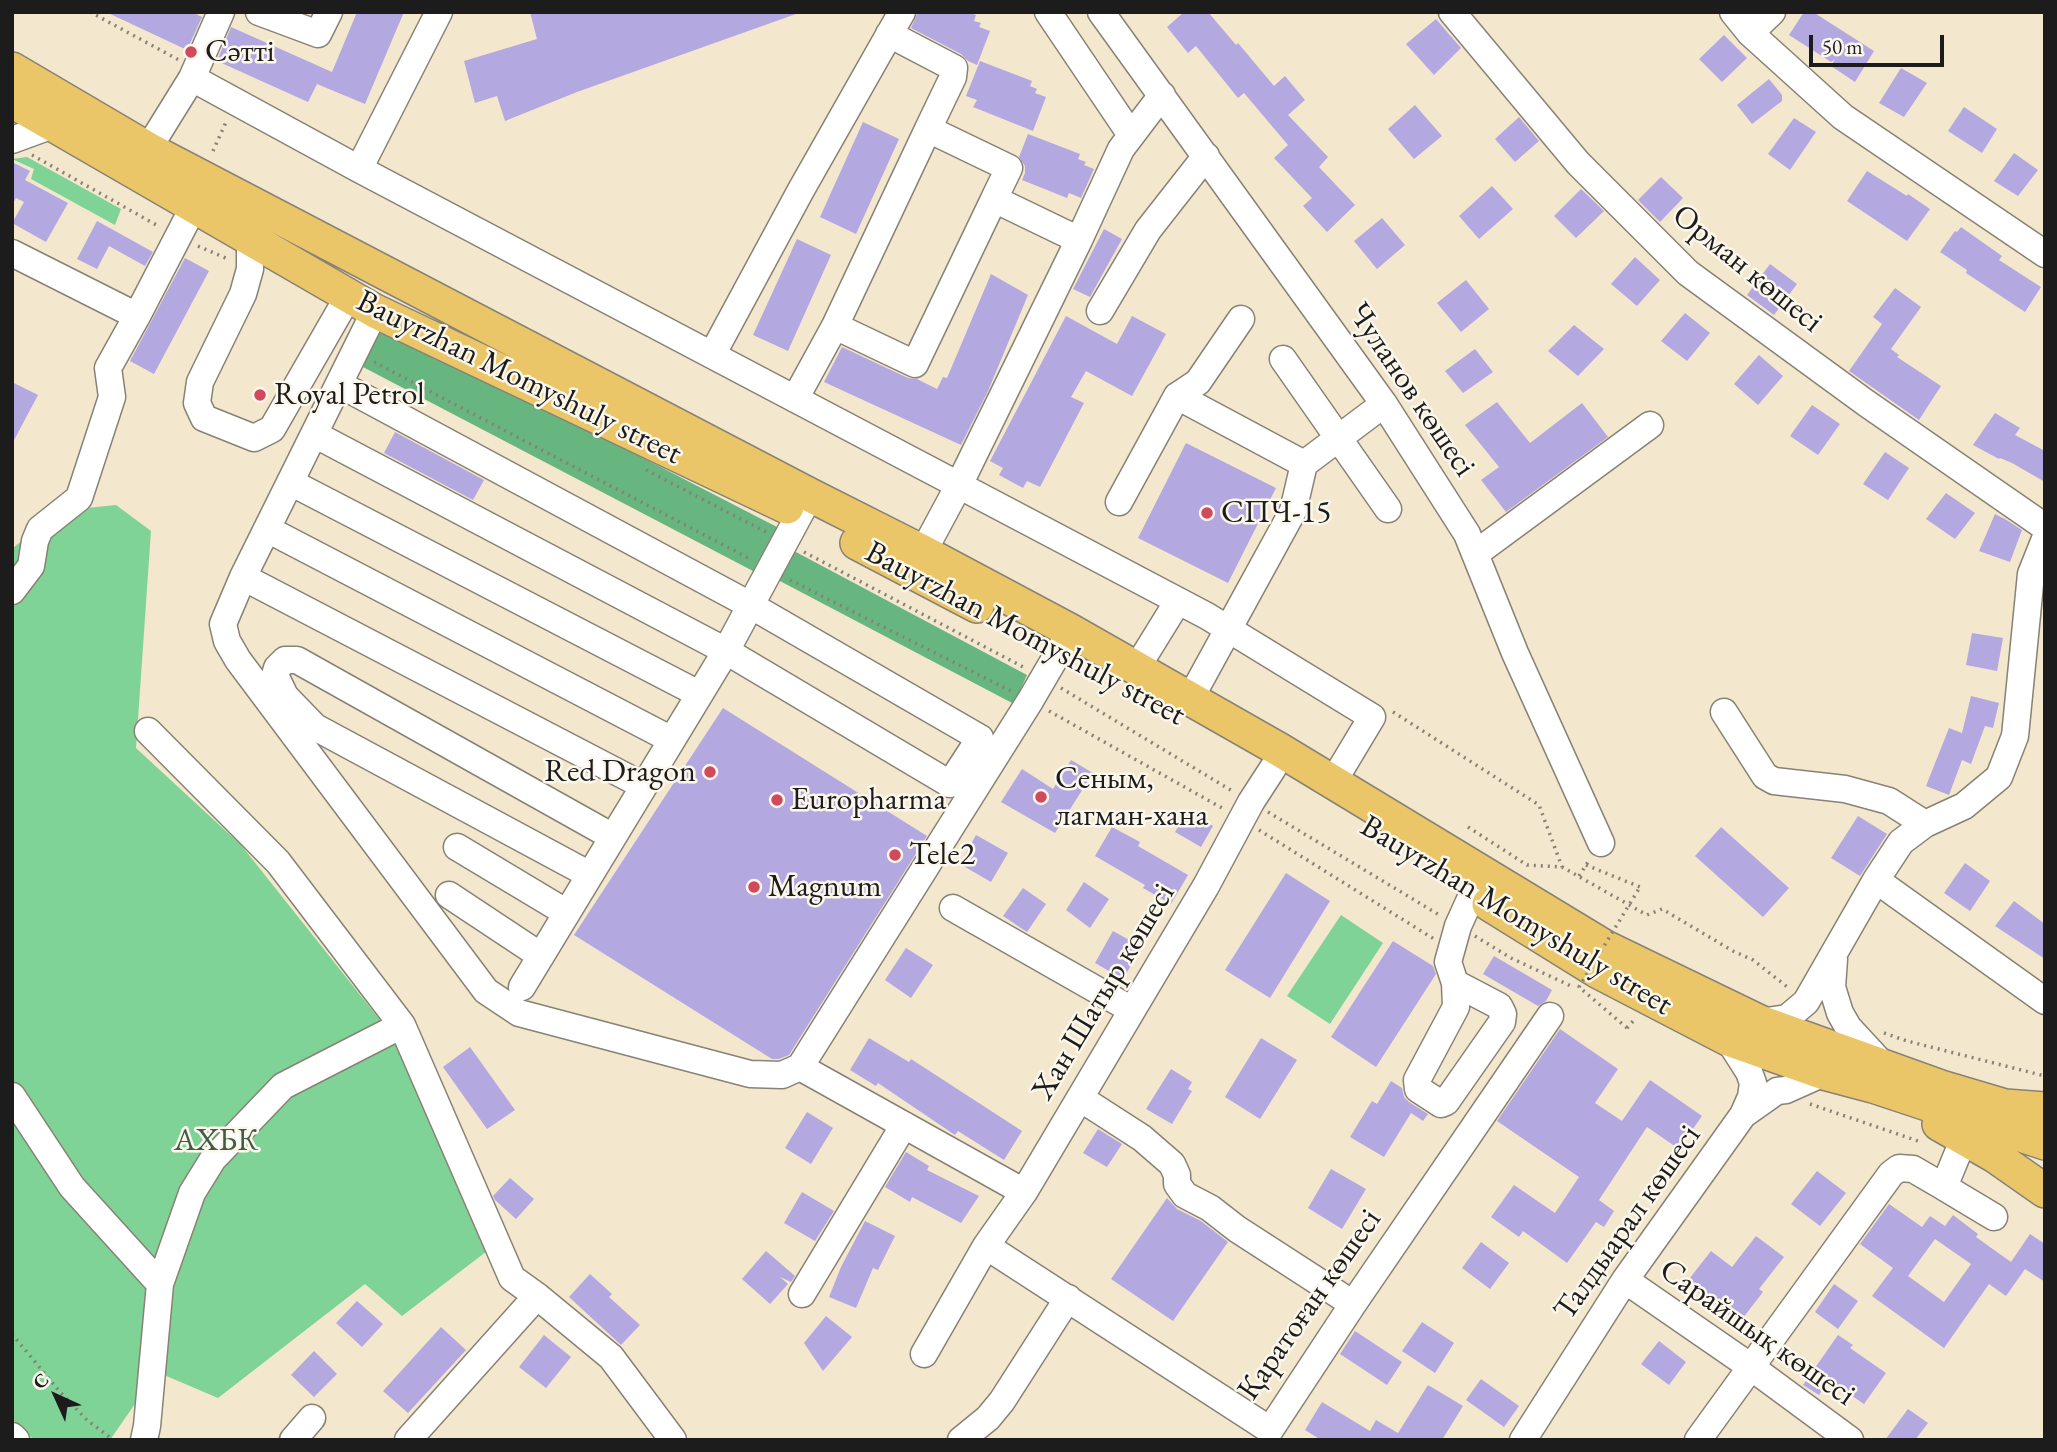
<!DOCTYPE html>
<html>
<head>
<meta charset="utf-8">
<style>
  body { margin:0 }
  #map { position:relative; width:2057px; height:1452px; overflow:hidden; background:#f3e7ce; font-family:"EB Garamond",serif }
  canvas { display:block }
  .frame { position:absolute; inset:0; border:14px solid #1c1c1c; pointer-events:none }
  .north { position:absolute; left:21px; top:1361px; width:70px; height:70px; -webkit-text-stroke:5px #fbf7ec; paint-order:stroke; rotate:315deg; font-size:19px; font-weight:700; line-height:28px; text-align:center; color:#1c1c1c }
  .north::after { content:''; display:block; margin:auto; width:24px; height:32px; background:#1c1c1c; clip-path:polygon(50% 0,100% 100%,50% 72%,0 100%) }
  .scale { position:absolute; left:1809px; top:35px; width:135px; height:32px; box-sizing:border-box; border:4px solid #1c1c1c; border-top:0; padding-left:9px; font-size:21px; line-height:24px; white-space:nowrap; color:#1c1c1c; -webkit-text-stroke:5px #fbf7ec; paint-order:stroke }
</style>
</head>
<body>
<div id="map">
<canvas width="2057" height="1452"></canvas>
<div class="frame"></div>
<div class="north">С</div>
<div class="scale">50 m</div>
</div>
<script>
const ctx = document.querySelector('canvas').getContext('2d');
ctx.lineJoin = 'round';
function fillPath(path, color) {
  ctx.fillStyle = color;
  ctx.fill(path, 'evenodd');
}
function toPath(rows) {
  const path = new Path2D();
  for (const r of rows) {
    path.moveTo(r[0], r[1]);
    for (let i = 2; i < r.length; i += 2) path.lineTo(r[i], r[i + 1]);
  }
  return path;
}
function strokePath(path, color, width, dash) {
  ctx.strokeStyle = color;
  ctx.lineWidth = width;
  ctx.lineCap = dash ? 'butt' : 'round';
  ctx.setLineDash(dash || []);
  ctx.stroke(path);
}
function drawText(font, color, halo, rows, align = 'center') {
  ctx.font = font + ' "EB Garamond",serif';
  ctx.lineWidth = 5;
  ctx.setLineDash([]);
  ctx.textBaseline = 'middle';
  ctx.strokeStyle = halo;
  ctx.fillStyle = color;
  for (const [text, x, y, turn = 0] of rows) {
    ctx.save();
    ctx.translate(x, y);
    ctx.rotate((+turn || 0) * Math.PI / 180);
    ctx.textAlign = isNaN(turn) ? turn : align;
    if (halo) ctx.strokeText(text, 0, 0);
    ctx.fillText(text, 0, 0);
    ctx.restore();
  }
}
const green = toPath([
  [27,157,121,209,115,225,31,179,34,169,12,159],
  [116,505,151,531,136,748,241,845,388,1030,495,1245,402,1316,365,1284,218,1398,157,1372,110,1440,34,1440,12,1419,12,549,57,511],
  [1341,915,1383,943,1330,1024,1287,996]
]);
const forest = toPath([
  [383,324,777,527,753,571,363,367],
  [794,551,1027,675,1014,704,778,580]
]);
const building = toPath([
  [106,12,192,12,202,17,187,50],
  [357,12,404,12,365,104,317,84,308,102,217,61,231,27,332,72],
  [530,12,796,12,796,14,577,92,505,121,497,96,475,103,464,61,537,39],
  [918,12,968,12,976,15,974,21,981,23,979,27,990,31,977,65,968,61,961,54,911,28],
  [1184,12,1208,12,1236,45,1238,43,1274,86,1285,76,1305,100,1288,115,1328,157,1319,167,1355,205,1327,232,1303,206,1312,198,1274,158,1288,145,1244,93,1238,98,1196,46,1188,53,1167,27],
  [1804,12,1813,12,1874,51,1855,82,1831,66,1835,59,1831,62,1789,35],
  [1436,19,1461,48,1434,75,1406,44],
  [1724,35,1747,58,1722,82,1699,59],
  [980,61,1032,81,1030,86,1037,89,1035,93,1046,97,1033,131,973,107,977,100,966,96],
  [1901,68,1927,83,1904,117,1879,103],
  [1769,79,1782,95,1782,101,1752,124,1737,105],
  [1415,105,1442,136,1414,159,1388,129],
  [1964,107,1997,129,1982,153,1948,131],
  [1519,117,1539,141,1515,162,1495,139],
  [1794,118,1816,132,1790,170,1768,154],
  [863,122,899,139,856,234,820,217],
  [1028,134,1080,154,1078,159,1086,162,1084,165,1094,169,1081,198,1069,193,1067,198,1022,180,1025,173,1025,166,1019,157],
  [2014,153,2038,170,2018,196,1994,181],
  [12,162,30,171,25,180,68,203,46,242,12,223,24,202,16,198,12,205],
  [1867,171,1907,196,1908,194,1930,209,1907,241,1847,201],
  [1661,177,1683,198,1660,222,1638,200],
  [1492,186,1513,209,1479,239,1459,216],
  [1581,189,1604,211,1576,238,1554,216],
  [1382,218,1405,245,1377,269,1354,241],
  [97,221,153,252,145,266,109,246,97,269,77,259],
  [1961,227,2002,256,1999,260,2041,287,2025,312,1966,273,1967,270,1940,252,1955,231,1957,232],
  [1104,229,1122,239,1090,297,1073,289],
  [797,239,831,255,788,351,753,335],
  [1635,257,1660,280,1637,306,1611,284],
  [185,258,209,271,154,374,130,361],
  [1770,264,1797,284,1774,315,1747,295],
  [991,274,1028,295,988,391,961,445,824,382,842,347,908,378,917,379,937,389,943,377,947,378],
  [1466,280,1489,309,1461,332,1437,303],
  [1895,288,1921,307,1891,349,1899,355,1897,357,1941,386,1919,420,1849,371,1882,324,1873,317],
  [1685,313,1710,333,1687,361,1661,341],
  [1066,316,1117,344,1132,316,1166,334,1132,396,1086,371,1071,397,1084,403,1040,487,1027,481,1023,488,999,475,1003,468,990,461],
  [1574,325,1604,349,1578,376,1548,351],
  [1475,349,1493,372,1463,393,1445,371],
  [1759,355,1783,376,1758,405,1734,384],
  [12,382,38,395,12,444],
  [1497,402,1530,443,1582,403,1608,437,1506,512,1481,480,1499,467,1465,425],
  [1812,405,1840,424,1818,455,1790,436],
  [1995,413,2020,428,2015,435,2045,451,2045,482,2012,463,2000,458,1999,459,1973,445],
  [395,432,484,480,473,500,384,453],
  [1186,443,1276,488,1228,583,1138,538],
  [1885,452,1909,468,1888,500,1863,484],
  [1946,493,1975,513,1955,539,1926,519],
  [1995,514,2005,519,2022,530,2010,562,1979,551],
  [1972,633,2003,638,1997,671,1966,665],
  [1971,696,1999,703,1993,728,1985,726,1971,764,1962,760,1949,795,1926,786,1949,728,1962,733],
  [723,708,927,836,789,1055,779,1059,772,1059,574,935],
  [1071,760,1093,773,1055,833,1001,802,1022,769,1053,789],
  [1188,811,1213,826,1201,847,1175,832],
  [1858,816,1887,834,1860,876,1831,858],
  [1112,827,1140,842,1138,846,1188,875,1171,904,1143,888,1145,885,1095,856],
  [1721,827,1789,888,1763,917,1695,856],
  [976,835,1008,853,991,882,960,864],
  [1965,863,1990,881,1970,911,1944,893],
  [1286,873,1330,901,1270,998,1225,970],
  [1084,882,1109,899,1090,928,1066,910],
  [1023,888,1046,904,1027,932,1003,916],
  [2014,901,2045,924,2045,959,1995,926],
  [1113,931,1142,947,1123,979,1095,963],
  [1393,941,1433,966,1436,974,1376,1067,1331,1037],
  [906,948,933,965,911,998,885,980],
  [1494,956,1552,990,1546,1001,1538,1006,1483,974],
  [1560,1029,1618,1069,1595,1103,1622,1121,1650,1080,1702,1116,1679,1149,1647,1127,1599,1200,1614,1211,1604,1227,1596,1222,1567,1263,1523,1231,1519,1237,1491,1217,1514,1185,1555,1213,1579,1177,1497,1121],
  [869,1038,909,1062,911,1059,1022,1131,1004,1160,958,1131,955,1135,878,1083,876,1086,850,1070],
  [1261,1038,1297,1060,1260,1119,1225,1097],
  [470,1047,515,1110,487,1129,443,1067],
  [1171,1069,1192,1082,1188,1089,1192,1091,1172,1124,1146,1109],
  [1391,1081,1402,1088,1404,1097,1409,1102,1428,1114,1423,1121,1411,1113,1384,1157,1350,1137,1372,1101,1377,1104],
  [807,1112,833,1128,811,1164,785,1148],
  [1098,1129,1122,1144,1107,1167,1083,1153],
  [906,1152,929,1166,927,1170,979,1196,961,1223,912,1197,910,1202,885,1187],
  [1331,1169,1366,1189,1342,1229,1308,1208],
  [1817,1171,1846,1193,1820,1226,1791,1204],
  [510,1178,534,1199,516,1219,495,1200,493,1196],
  [802,1192,834,1211,815,1241,784,1223],
  [1167,1198,1177,1209,1201,1221,1228,1242,1173,1321,1111,1279],
  [1889,1204,1922,1227,1930,1216,1945,1226,1953,1215,1978,1234,1976,1237,2011,1262,2030,1234,2045,1244,2045,1282,2025,1269,2006,1296,1989,1284,1944,1348,1872,1296,1893,1268,1860,1244],
  [1935,1239,1971,1264,1944,1302,1908,1276],
  [865,1221,895,1236,878,1270,873,1268,856,1308,829,1297,841,1267],
  [1756,1236,1784,1257,1759,1289,1763,1292,1739,1323,1686,1283,1711,1251,1732,1267],
  [1481,1242,1509,1263,1490,1289,1462,1268],
  [766,1251,795,1276,791,1282,780,1277,788,1284,770,1304,742,1279],
  [590,1274,612,1294,609,1297,640,1325,621,1345,569,1297],
  [1834,1284,1858,1301,1838,1329,1815,1312],
  [357,1301,383,1324,362,1347,336,1323],
  [826,1316,852,1337,823,1371,804,1343],
  [1422,1322,1454,1343,1435,1373,1402,1351],
  [441,1327,466,1350,408,1413,383,1391],
  [1355,1331,1402,1362,1387,1385,1340,1354],
  [544,1335,571,1357,546,1388,519,1367],
  [1838,1335,1853,1345,1850,1348,1886,1373,1864,1404,1829,1380,1819,1395,1803,1385],
  [1659,1341,1686,1362,1669,1385,1641,1364],
  [314,1351,337,1374,314,1397,291,1375],
  [1481,1379,1519,1406,1504,1427,1466,1400],
  [1428,1385,1463,1406,1442,1440,1321,1440,1305,1430,1322,1402,1370,1431,1376,1420,1398,1433],
  [1908,1409,1928,1423,1915,1440,1885,1440]
]);
const path = toPath([
  [90,12,179,60],
  [213,151,226,122],
  [32,155,160,227],
  [198,246,230,260],
  [374,362,752,560],
  [646,470,766,532],
  [804,552,1027,669],
  [790,580,1011,691],
  [1061,688,1234,792],
  [1049,711,1222,808],
  [1393,712,1539,805,1562,867],
  [1268,812,1441,916],
  [1468,827,1527,865,1562,867,1647,915,1662,909,1733,951,1753,960,1790,989],
  [1259,830,1434,939],
  [1586,865,1640,887],
  [1579,876,1590,859],
  [1475,936,1511,958,1571,986],
  [1627,1028,1635,1019],
  [1884,1033,1907,1041,2045,1076],
  [1810,1104,1918,1141],
  [12,1334,60,1392,87,1420,113,1440]
]);
const minor = toPath([
  [259,12,318,34,329,12],
  [1048,12,1131,135],
  [1101,12,1384,404,1467,534,1515,653,1601,843],
  [1452,12,1578,163,1688,273,1866,403,2045,527],
  [1733,12,1750,33,1843,117,2045,254],
  [1750,33,1772,12],
  [889,34,954,68,953,77,928,129],
  [192,78,359,169,1207,616,1372,717,1333,782],
  [12,140,53,125],
  [148,149,192,78,221,12],
  [359,169,439,12],
  [994,199,1009,168,928,129,835,326,915,364,994,199,1079,240],
  [250,238,250,269,243,294,200,382,197,403,204,418,254,438,272,429,349,295],
  [12,253,137,316],
  [375,311,243,577,223,624,227,641,238,660,486,991,519,1013,750,1074,782,1075,800,1067,1030,701,1071,631],
  [1100,311,1148,230,1206,156],
  [712,355,801,190,902,12],
  [1283,359,1388,509],
  [1177,396,1304,464],
  [795,399,835,326],
  [314,434,726,651,950,784,980,738,750,605,339,384],
  [290,482,699,694],
  [1119,502,1177,396,1198,382,1241,319],
  [267,529,672,740],
  [923,552,959,485,1079,240,1121,149,1162,95],
  [1475,554,1650,425],
  [243,577,644,786],
  [12,591,31,566,35,541,40,529,79,498,112,397,108,368,137,316,194,206],
  [1136,669,1178,601],
  [1190,699,1293,511,1304,464,1384,404],
  [1724,712,1765,776,1774,781,1845,789,1889,801,1925,824],
  [148,731,278,862,402,1025,512,1278,537,1296,611,1357,673,1440],
  [457,847,567,913],
  [590,875,315,727,285,696,275,675,277,668,285,660,297,660,613,837],
  [1876,880,2045,1001],
  [449,895,541,956],
  [953,908,1132,1010],
  [1834,959,1832,987,1840,1013,1848,1027,1884,1066],
  [1455,983,1499,1006,1503,1014,1502,1022,1446,1102,1441,1104,1418,1089,1417,1080,1456,1007,1455,983,1448,962,1458,926,1473,893],
  [522,987,726,651,810,495],
  [1760,1022,1787,1018,1806,1002,1876,880,1901,842,1925,824,1964,806,1999,777,2015,736,2031,574,2045,539],
  [800,1067,1024,1192],
  [12,1096,72,1187,160,1284],
  [1080,1098,1142,1138,1172,1164,1177,1175,1177,1184,1185,1195,1210,1208,1237,1229,1353,1304],
  [1743,1115,1777,1091,1786,1090,1824,1073],
  [1944,1187,1994,1217],
  [986,1246,1270,1430,1353,1304,1550,1016],
  [1625,1280,1751,1367,1850,1440],
  [802,1294,904,1125],
  [924,1354,986,1246,1024,1192,1206,886,1251,802,1273,768],
  [12,1436,16,1440],
  [144,1440,147,1426,160,1284,192,1193,213,1159,283,1086,402,1025],
  [293,1440,312,1418],
  [408,1440,537,1296],
  [961,1440,988,1418,1002,1401,1068,1298],
  [1523,1440,1625,1280,1743,1115,1751,1097,1753,1083,1749,1072,1728,1039],
  [1698,1440,1891,1174,1899,1168,1913,1169,1944,1187,1964,1138]
]);
const major = toPath([
  [12,69,148,149,810,495,923,552,1071,631,1280,750,1605,947,1760,1022,1941,1087,2005,1106,2045,1109],
  [12,101,375,311,787,507],
  [857,543,977,606],
  [1489,904,1597,971,1728,1039,1824,1073,1873,1086,2045,1143],
  [1939,1124,1995,1156,2045,1191]
]);
const pathBridge = toPath([
  [1627,1028,1579,987,1640,887]
]);
const markers = [
  [191,52,7,"#d1495b"],
  [260,395,7,"#d1495b"],
  [1207,513,7,"#d1495b"],
  [710,772,7,"#d1495b"],
  [1041,797,7,"#d1495b"],
  [777,800,7,"#d1495b"],
  [895,855,7,"#d1495b"],
  [754,887,7,"#d1495b"]
];
const poiNames = [
  ["Сәтті",205,52],
  ["Royal Petrol",274,395],
  ["СПЧ-15",1221,513],
  ["Red Dragon",696,772,"right"],
  ["Сеным,",1055,779],
  ["лагман-хана",1055,816],
  ["Europharma",791,800],
  ["Tele2",909,855],
  ["Magnum",768,887]
];
const streetNames = [
  ["Орман көшесі",1747,269,39],
  ["Bauyrzhan Momyshuly street",519,378,26],
  ["Чуланов көшесі",1411,390,56],
  ["Bauyrzhan Momyshuly street",1025,634,28],
  ["Bauyrzhan Momyshuly street",1516,916,31],
  ["Хан Шатыр көшесі",1104,992,-59],
  ["Талдыарал көшесі",1628,1223,-55],
  ["Қаратоған көшесі",1310,1305,-55],
  ["Сарайшық көшесі",1757,1333,35]
];
const parkNames = [
  ["АХБК",216,1141]
];
fillPath(green, '#7fd396');
fillPath(forest, '#67b57f');
fillPath(building, '#b4a8e1');
strokePath(minor, '#888275', 29);
strokePath(major, '#888275', 36);
strokePath(path, '#888275', 3.5, [2, 5]);
strokePath(minor, '#fff', 26);
strokePath(major, '#ebc669', 33);
strokePath(pathBridge, '#888275', 3.5, [2, 5]);
for (const [x, y, r, color] of markers) {
  const dot = new Path2D();
  dot.arc(x, y, r, 0, 2 * Math.PI);
  ctx.fillStyle = color;
  ctx.fill(dot);
  strokePath(dot, '#fbf7ec', 2.5);
}
drawText('32px', '#1c1c1c', '#fbf7ec', poiNames, 'left');
drawText('32px', '#1c1c1c', '#fbf7ec', streetNames);
drawText('32px', '#3f5c47', '#fbf7ec', parkNames);
</script>
</body>
</html>
